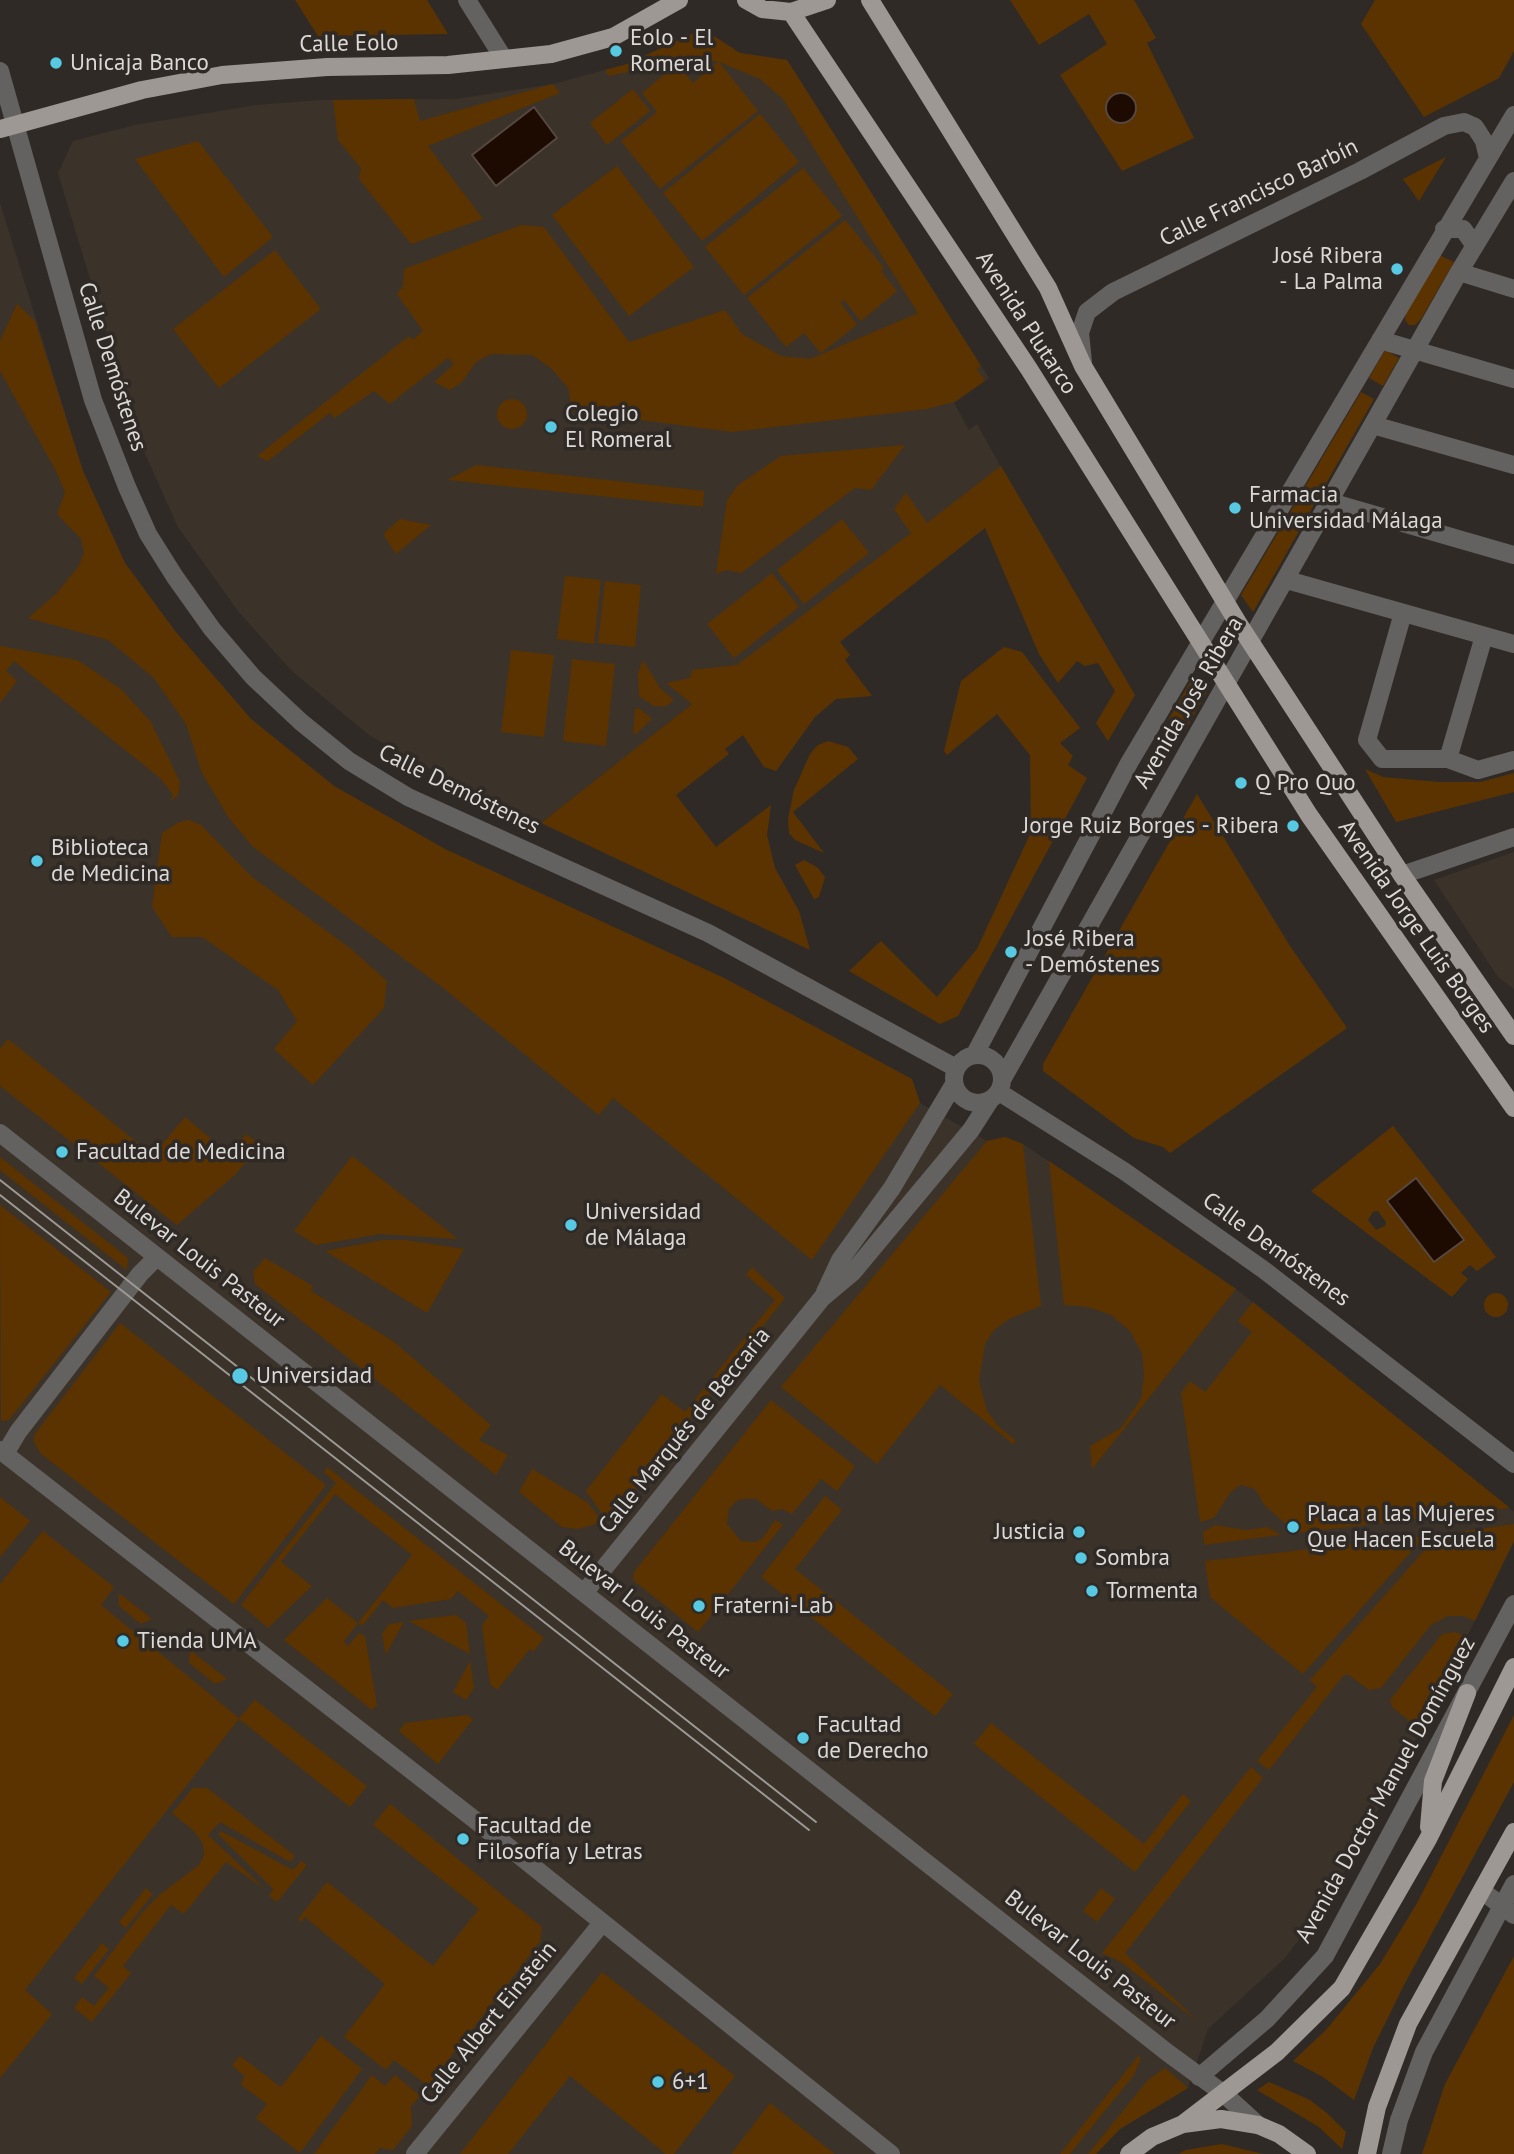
<!DOCTYPE html>
<html>
<head>
<meta charset="utf-8">
<style>
  body { margin:0 }
  canvas { display:block; background:#2f2a26 }
</style>
</head>
<body>
<canvas width="1514" height="2154"></canvas>
<script>
const ctx = document.querySelector('canvas').getContext('2d');
ctx.lineJoin = 'round';
function fillPath(path, color) {
  ctx.fillStyle = color;
  ctx.fill(path, 'evenodd');
}
function toPath(rows) {
  const path = new Path2D();
  for (const r of rows) {
    if (r.length === 3) {
      path.moveTo(r[0] + r[2], r[1]);
      path.arc(r[0], r[1], r[2], 0, 2 * Math.PI);
      continue;
    }
    path.moveTo(r[0], r[1]);
    for (let i = 2; i < r.length; i += 2) path.lineTo(r[i], r[i + 1]);
  }
  return path;
}
function strokePath(path, color, width, dash) {
  ctx.strokeStyle = color;
  ctx.lineWidth = width;
  ctx.lineCap = dash ? 'butt' : 'round';
  ctx.setLineDash(dash || []);
  ctx.stroke(path);
}
function drawText(font, color, halo, rows, align = 'center') {
  ctx.font = font + ' "PT Sans",sans-serif';
  ctx.lineWidth = 7;
  ctx.setLineDash([]);
  ctx.textBaseline = 'middle';
  ctx.strokeStyle = halo;
  ctx.fillStyle = color;
  for (const [text, x, y, turn = 0] of rows) {
    ctx.save();
    ctx.translate(x, y);
    ctx.rotate((+turn || 0) * Math.PI / 180);
    ctx.textAlign = isNaN(turn) ? turn : align;
    if (halo) ctx.strokeText(text, 0, 0);
    ctx.fillText(text, 0, 0);
    ctx.restore();
  }
}
const built = toPath([
  [698,31,706,31,740,53,787,60,989,378,954,403,969,430,977,424,1007,478,739,687,729,675,541,823,443,776,369,735,292,671,238,611,178,527,138,438,58,173,73,141,135,125,257,105,321,100,456,99,553,84,627,64],
  [0,203,83,471,125,563,175,631,251,719,334,786,445,849,724,978,912,1079,920,1103,987,1141,1005,1137,1023,1144,1236,1289,1514,1512,1514,1541,1421,1730,1331,1897,1285,1958,1208,2029,1188,2088,1120,2129,1096,2154,0,2154],
  [1514,852,1514,989,1498,977,1434,880]
]);
const green = toPath([
  [295,0,427,0,448,34,318,36],
  [1010,0,1134,0,1156,38,1147,43,1194,138,1122,171,1060,75,1107,44,1089,14,1039,45],
  [1134,101,1127,120,1121,123,1108,116,1109,111],
  [1375,0,1514,0,1514,51,1499,78,1424,117,1361,24],
  [698,31,706,31,740,53,787,60,981,366,977,369,985,381,954,402,927,409,732,432,572,411,568,388,552,369,532,355,491,354,476,362,462,382,450,390,434,382,454,364,448,358,390,404,374,391,335,418,330,413,268,461,257,456,409,336,413,340,423,331,397,294,403,286,404,269,521,225,544,227,629,342,725,310,742,334,781,356,810,359,918,313,783,99,760,79,719,62,758,111,660,189,621,141,657,112,642,93,677,64,693,83,718,62,692,58,609,76,605,70,627,64],
  [553,84,560,93,428,146,483,219,411,244,359,179,361,168,338,140,333,100,414,99,420,121],
  [633,89,650,111,607,145,590,123],
  [760,114,799,162,702,241,663,193],
  [198,141,273,237,224,277,135,159],
  [1446,157,1419,201,1403,179],
  [617,166,694,267,629,316,552,215],
  [803,168,842,216,744,295,705,247],
  [845,220,884,268,881,271,897,291,861,321,844,300,841,303,857,325,821,353,804,333,786,347,747,298],
  [275,250,321,309,219,388,173,329],
  [1439,255,1454,262,1421,319,1415,325,1409,325,1405,320,1406,312],
  [17,304,35,321,83,471,125,563,175,631,251,719,334,786,445,849,724,978,912,1079,920,1103,812,1260,613,1098,599,1115,594,1111,442,987,253,847,228,817,202,773,186,724,154,678,108,640,28,618,56,594,78,567,84,553,81,539,57,514,65,492,55,469,0,371,0,341],
  [1385,350,1399,358,1383,386,1369,378],
  [1361,392,1374,399,1253,612,1241,595],
  [512,414,15],
  [905,445,871,490,855,488,741,573,727,570,716,574,727,500,738,485,781,456],
  [476,465,704,491,703,507,447,480],
  [1001,466,1135,695,1108,741,1096,723,1115,691,1098,663,1085,666,1077,661,1058,683,1039,654,985,528,840,642,850,655,845,660,872,696,836,699,815,717,776,771,764,767,743,735,725,749,729,754,676,795,716,847,771,805,767,835,775,868,799,911,810,950,541,823,692,704,666,683,690,678,692,670,737,665,911,533,894,509,906,493,927,523],
  [400,519,431,525,396,554,383,534],
  [842,519,869,553,804,604,777,570],
  [772,573,799,607,734,658,707,624],
  [565,576,601,580,594,644,557,639],
  [605,581,641,585,635,647,598,643],
  [0,646,77,660,121,689,151,722,180,782,178,796,170,801,173,795,160,778,14,661,6,671,17,681,0,703],
  [1004,647,1022,652,1080,728,1060,743,1073,756,1068,765,1087,778,958,1016,940,1024,849,971,881,941,937,997,977,949,1031,832,1030,755,997,714,947,755,944,751,961,681],
  [511,650,554,655,544,737,501,732],
  [572,659,615,664,606,746,563,741],
  [643,660,660,688,674,700,667,706,654,706,639,696,638,674],
  [1194,675,1208,690,1186,729,1169,719],
  [639,708,652,719,636,734,633,733,635,709],
  [828,741,848,747,858,759,793,812,824,853,795,840,789,833,788,819,794,790,810,754,818,745],
  [1365,769,1383,777,1439,782,1481,782,1514,773,1514,792,1396,822],
  [1197,794,1290,946,1347,1028,1170,1153,1163,1147,1134,1138,1043,1071,1043,1064],
  [189,820,201,825,252,877,350,948,387,981,384,1008,313,1085,274,1049,297,1021,278,990,202,937,172,937,152,907,162,833,179,822],
  [804,860,818,868,825,877,819,897,814,899,795,865],
  [8,1039,153,1155,185,1117,229,1154,246,1134,260,1145,235,1175,177,1225,0,1086,0,1049],
  [1393,1126,1496,1257,1477,1271,1470,1265,1461,1273,1468,1279,1452,1297,1311,1191],
  [1378,1211,1386,1222,1385,1226,1376,1230,1368,1220,1373,1212],
  [1005,1137,1023,1144,1041,1306,1009,1319,994,1330,985,1344,979,1381,987,1411,998,1426,1016,1441,1013,1444,940,1385,877,1464,781,1387,987,1141],
  [352,1156,458,1239,380,1234,316,1245,294,1231],
  [0,1157,128,1258,127,1270,0,1170],
  [1049,1161,1236,1289,1092,1469,1090,1446,1121,1428,1141,1399,1144,1376,1142,1353,1130,1331,1111,1315,1088,1307,1064,1305],
  [0,1205,111,1292,9,1420,1,1421],
  [383,1240,406,1240,464,1249,427,1313,325,1251],
  [265,1258,313,1286,311,1291,393,1341,491,1425,479,1440,508,1455,496,1475,255,1284,253,1272],
  [752,1267,785,1298,613,1517,603,1515,586,1491,662,1394,685,1412,775,1300,746,1275],
  [1496,1305,12],
  [1253,1302,1510,1508,1297,1533,1265,1506,1255,1489,1240,1485,1230,1493,1214,1518,1200,1522,1181,1393,1190,1381,1205,1392,1252,1332,1238,1321],
  [120,1323,326,1485,234,1604,40,1453,34,1442,34,1435],
  [771,1400,855,1466,837,1491,821,1479,792,1514,782,1509,772,1511,756,1499,741,1499,734,1503,729,1509,727,1524,741,1541,756,1542,763,1538,775,1520,783,1525,698,1632,633,1580,634,1572],
  [327,1467,544,1638,533,1652,530,1649,497,1690,490,1684,482,1625,489,1616,458,1591,451,1599,393,1608,383,1600,362,1626,358,1623,344,1641,348,1646,359,1633,365,1636,377,1705,372,1710,284,1640,327,1598,358,1623,412,1555,335,1494,281,1562,312,1586,268,1628,241,1605,336,1483,324,1472],
  [532,1469,587,1502,603,1522,578,1529,562,1527,519,1492],
  [825,1496,842,1510,795,1569,953,1694,935,1716,761,1577],
  [0,1497,30,1521,0,1557],
  [1514,1524,1514,1541,1475,1621,1463,1616,1448,1616,1431,1625,1381,1688,1369,1690,1349,1675,1344,1675,1269,1770,1257,1761,1317,1687,1310,1680,1438,1535],
  [1215,1525,1246,1530,1267,1527,1281,1535,1204,1545,1203,1532],
  [43,1531,114,1587,101,1605,239,1718,255,1700,367,1786,350,1807,239,1719,25,1990,52,2014,0,2078,0,1584],
  [1425,1536,1303,1674,1210,1597,1205,1561],
  [119,1593,152,1619,141,1624,119,1606],
  [456,1615,466,1623,470,1654,409,1621],
  [404,1622,387,1652,386,1656,382,1634,389,1624],
  [1454,1632,1467,1636,1421,1730,1392,1707,1390,1700,1442,1634],
  [190,1650,227,1679,215,1684,189,1663],
  [470,1661,474,1688,466,1700,453,1692],
  [467,1715,473,1719,438,1764,399,1731,405,1723],
  [1514,1715,1514,1782,1404,1985,1373,2048,1354,2100,1323,2077,1293,2061,1326,2030,1380,1964,1416,1905],
  [991,1723,1144,1844,1183,1794,1191,1801,1135,1872,974,1744],
  [1251,1767,1263,1778,1125,1953,1199,2022,1121,1962,1102,1953],
  [193,1788,207,1788,295,1856,290,1862,220,1822,208,1835,265,1889,226,1862,184,1914,171,1905,123,1966,131,1973,92,2022,74,2008,82,1997,94,2006,109,1988,94,1976,141,1914,159,1895,199,1865,204,1855,203,1844,195,1832,172,1813],
  [390,1804,542,1927,540,1942,428,2086,394,2060,386,2070,344,2037,385,1984,305,1917,301,1922,298,1919,327,1882,433,1966,479,1909,373,1825],
  [221,1831,293,1870,301,1861,307,1865,277,1902,269,1896,273,1889,218,1834],
  [146,1888,153,1894,126,1928,119,1922],
  [1101,1888,1115,1899,1097,1922,1083,1911],
  [102,1943,109,1949,82,1984,74,1978],
  [1514,1956,1514,2154,1422,2154,1445,2084],
  [602,1972,735,2076,674,2154,666,2154,570,2076,508,2154,460,2154],
  [321,2036,362,2069,300,2153,256,2118,267,2104,241,2085,244,2076,232,2065,240,2056,281,2087],
  [1138,2056,1141,2058,1134,2075,1070,2154,1060,2154],
  [1165,2068,1188,2088,1120,2129,1096,2154,1088,2154,1148,2080],
  [372,2075,385,2086,395,2075,420,2096,411,2106,412,2126,393,2150,380,2148,375,2154,314,2154],
  [1269,2082,1310,2100,1328,2114,1346,2132,1342,2149,1319,2127,1257,2090],
  [770,2103,835,2154,731,2154],
  [1222,2144,1263,2154,1178,2154,1186,2150]
]);
const water = toPath([
  [1121,108,15],
  [534,107,557,138,496,186,472,155,534,107],
  [1416,1178,1464,1240,1434,1262,1387,1201,1416,1178]
]);
const minor = toPath([
  [467,0,504,59],
  [0,71,93,400,127,487,148,534,175,577,212,629,253,677,301,722,349,761,408,797,708,933,956,1068],
  [1444,229,1463,229,1475,246],
  [1459,272,1514,289],
  [1380,340,1514,379],
  [1083,362,1080,333,1087,312,1113,292,1360,171,1444,126,1464,122,1475,127,1484,141,1488,158],
  [1373,425,1514,465],
  [1330,502,1514,555],
  [1287,580,1514,644],
  [1403,613,1367,740,1382,759,1448,759,1478,770,1514,760],
  [1448,759,1484,636],
  [1402,875,1514,837],
  [975,1054,1129,763,1514,115],
  [978,1079,24],
  [1003,1078,1459,272,1514,181],
  [999,1092,1124,1171,1264,1270,1514,1464],
  [0,1133,1168,2053,1224,2094,1258,2125],
  [825,1292,840,1260,892,1188,954,1084],
  [0,1450,475,1820,891,2154],
  [5,1454,18,1432,140,1274,157,1257],
  [584,1593,822,1298,853,1272,942,1165,971,1130,989,1102],
  [1482,1891,1514,1915],
  [1199,2077,1267,2019,1325,1956,1514,1604],
  [415,2154,602,1923],
  [1391,2154,1399,2120,1424,2052,1514,1884]
]);
const major = toPath([
  [746,0,762,9,791,12,827,0],
  [870,0,1048,288,1083,366,1238,623,1402,875,1514,1036],
  [791,12,1029,369,1309,815,1514,1108],
  [0,129,142,90,222,75,327,67,448,65,551,54,613,37,679,0],
  [1429,1827,1433,1781,1467,1693],
  [1183,2124,1277,2052,1342,1988,1428,1839,1514,1667],
  [1129,2154,1152,2137,1183,2124,1221,2119,1258,2125,1279,2134,1307,2154],
  [1367,2154,1377,2107,1408,2024,1514,1832]
]);
const tram = toPath([
  [0,1180,816,1822],
  [0,1195,809,1830]
]);
const markers = [
  [616,51,7,"#57c9e2"],
  [56,63,7,"#57c9e2"],
  [1397,269,7,"#57c9e2"],
  [551,427,7,"#57c9e2"],
  [1235,508,7,"#57c9e2"],
  [1241,783,7,"#57c9e2"],
  [1293,826,7,"#57c9e2"],
  [37,861,7,"#57c9e2"],
  [1011,952,7,"#57c9e2"],
  [62,1152,7,"#57c9e2"],
  [571,1225,7,"#57c9e2"],
  [240,1376,9,"#57c9e2"],
  [1293,1527,7,"#57c9e2"],
  [1079,1532,7,"#57c9e2"],
  [1081,1558,7,"#57c9e2"],
  [1092,1591,7,"#57c9e2"],
  [699,1606,7,"#57c9e2"],
  [123,1641,7,"#57c9e2"],
  [803,1738,7,"#57c9e2"],
  [463,1839,7,"#57c9e2"],
  [658,2082,7,"#57c9e2"]
];
const poiNames = [
  ["Eolo - El",630,38],
  ["Romeral",630,64],
  ["Unicaja Banco",70,63],
  ["José Ribera",1383,256,"right"],
  ["- La Palma",1383,282,"right"],
  ["Colegio",565,414],
  ["El Romeral",565,440],
  ["Farmacia",1249,495],
  ["Universidad Málaga",1249,521],
  ["Q Pro Quo",1255,783],
  ["Jorge Ruiz Borges - Ribera",1279,826,"right"],
  ["Biblioteca",51,848],
  ["de Medicina",51,874],
  ["José Ribera",1025,939],
  ["- Demóstenes",1025,965],
  ["Facultad de Medicina",76,1152],
  ["Universidad",585,1212],
  ["de Málaga",585,1238],
  ["Universidad",256,1376],
  ["Placa a las Mujeres",1307,1514],
  ["Que Hacen Escuela",1307,1540],
  ["Justicia",1065,1532,"right"],
  ["Sombra",1095,1558],
  ["Tormenta",1106,1591],
  ["Fraterni-Lab",713,1606],
  ["Tienda UMA",137,1641],
  ["Facultad",817,1725],
  ["de Derecho",817,1751],
  ["Facultad de",477,1826],
  ["Filosofía y Letras",477,1852],
  ["6+1",672,2082]
];
const streetNames = [
  ["Calle Eolo",349,44,-1],
  ["Calle Francisco Barbín",1259,193,-26],
  ["Avenida Plutarco",1026,323,57],
  ["Calle Demóstenes",112,367,72],
  ["Avenida José Ribera",1189,703,-60],
  ["Calle Demóstenes",459,790,26],
  ["Avenida Jorge Luis Borges",1416,927,55],
  ["Calle Demóstenes",1276,1250,36],
  ["Bulevar Louis Pasteur",199,1259,38],
  ["Calle Marqués de Beccaria",685,1431,-51],
  ["Bulevar Louis Pasteur",644,1610,38],
  ["Avenida Doctor Manuel Domínguez",1386,1790,-61],
  ["Bulevar Louis Pasteur",1090,1960,38],
  ["Calle Albert Einstein",489,2023,-51]
];
fillPath(built, '#3b3229');
fillPath(green, '#5b3300');
fillPath(water, '#1d0a00');
strokePath(water, '#564840', 2);
strokePath(minor, '#646260', 18);
strokePath(major, '#9d9893', 18);
strokePath(tram, '#9d9996', 2);
for (const [x, y, r, color] of markers) {
  const dot = new Path2D();
  dot.arc(x, y, r, 0, 2 * Math.PI);
  ctx.fillStyle = color;
  ctx.fill(dot);
  strokePath(dot, '#2f2a26', 2.5);
}
drawText('23px', '#dbd8d5', '#2f2a26', poiNames, 'left');
drawText('23px', '#dbd8d5', '#2f2a26', streetNames);
</script>
</body>
</html>
